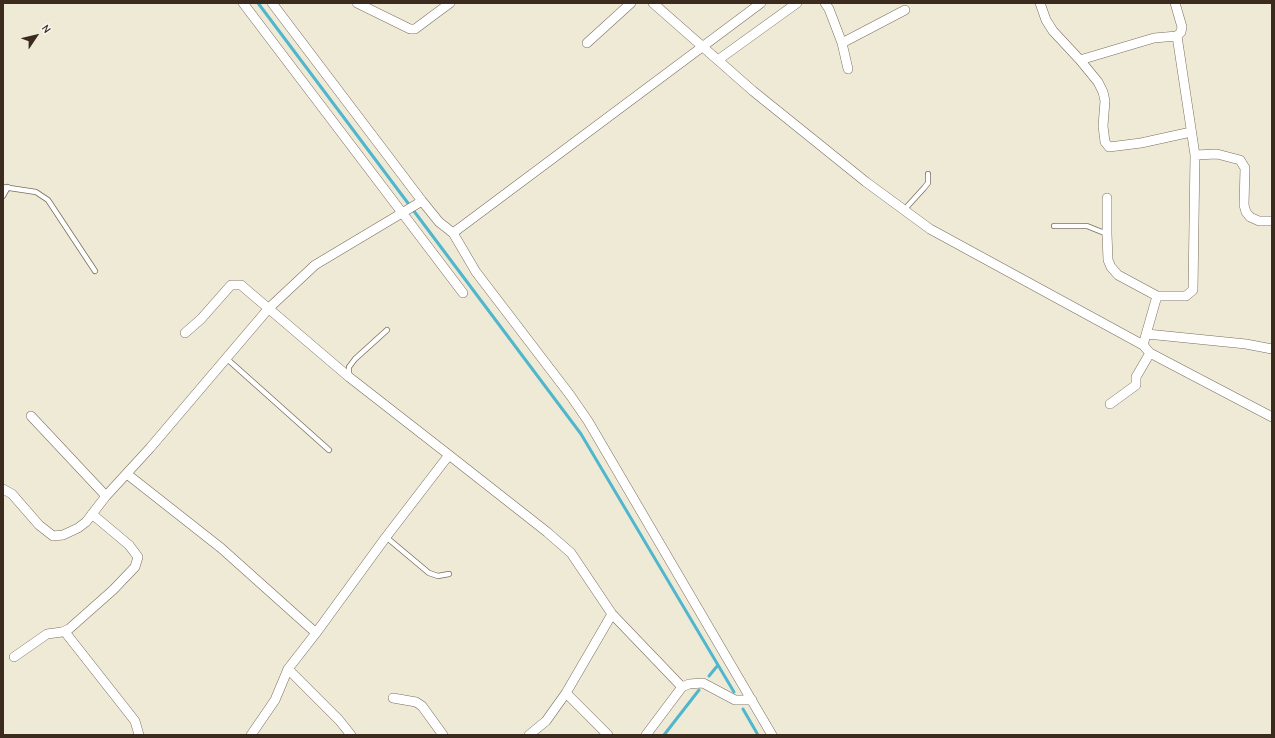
<!DOCTYPE html>
<html>
<head>
<meta charset="utf-8">
<style>
  body { margin:0 }
  #map { position:relative; width:1275px; height:738px; overflow:hidden; background:#efead6; font-family:"Comic Neue",sans-serif }
  canvas { display:block }
  .frame { position:absolute; inset:0; border:4px solid #3b2a1e; pointer-events:none }
  .north { position:absolute; left:16px; top:16px; width:40px; height:40px; -webkit-text-stroke:3px #f6f6f2; paint-order:stroke; rotate:55deg; font-size:11px; font-weight:700; line-height:16px; text-align:center; color:#3b2a1e }
  .north::after { content:''; display:block; margin:auto; width:14px; height:18px; background:#3b2a1e; clip-path:polygon(50% 0,100% 100%,50% 72%,0 100%) }
</style>
</head>
<body>
<div id="map">
<canvas width="1275" height="738"></canvas>
<div class="frame"></div>
<div class="north">N</div>
</div>
<script>
const ctx = document.querySelector('canvas').getContext('2d');
ctx.lineJoin = 'round';
function toPath(rows) {
  const path = new Path2D();
  for (const r of rows) {
    path.moveTo(r[0], r[1]);
    for (let i = 2; i < r.length; i += 2) path.lineTo(r[i], r[i + 1]);
  }
  return path;
}
function strokePath(path, color, width, dash) {
  ctx.strokeStyle = color;
  ctx.lineWidth = width;
  ctx.lineCap = dash ? 'butt' : 'round';
  ctx.setLineDash(dash || []);
  ctx.stroke(path);
}
const stream = toPath([
  [258,3,581,434,734,692],
  [709,676,718,665],
  [743,709,758,735],
  [664,735,699,690]
]);
const service = toPath([
  [3,187,36,192,48,200,95,271],
  [3,196,8,187],
  [904,210,924,188,928,183,928,174],
  [1054,226,1087,226,1107,234],
  [226,358,329,450],
  [349,377,349,367,355,359,387,330],
  [386,537,429,573,438,576,449,574]
]);
const minor = toPath([
  [243,3,463,293],
  [272,3,422,201,439,222,453,233,476,272,570,395,588,421,772,735],
  [357,3,410,29,415,29,450,3],
  [653,3,753,91,866,182,930,229,1143,345,1150,353,1272,417],
  [825,3,829,9,842,43,848,69],
  [1040,3,1046,20,1053,31,1080,60,1154,38,1177,36,1181,32,1182,27,1175,3],
  [587,43,631,3],
  [842,43,905,10],
  [718,60,797,3],
  [1080,60,1098,82,1103,92,1105,101,1103,126,1105,142,1109,147,1141,143,1191,132],
  [1195,155,1217,154,1240,160,1245,168,1244,205,1246,212,1250,217,1259,221,1272,221],
  [1107,198,1107,234,1108,260,1111,267,1118,275,1157,296],
  [453,233,761,3],
  [185,333,201,319,231,285,241,285,349,377,449,455],
  [1147,334,1246,344,1272,349],
  [1143,345,1157,296,1186,296,1193,290,1195,155,1177,36],
  [1110,404,1136,385,1136,377,1150,353],
  [31,416,106,496],
  [127,474,221,548,316,633,288,669,275,700,251,735],
  [3,489,12,494,39,525,53,536,63,535,78,528,86,522,106,496,150,448,269,308,315,265,422,201],
  [65,632,135,721,139,735],
  [316,633,386,537,449,455,547,532,571,553,612,614,682,687],
  [14,657,47,634,62,632,69,629,113,590,135,567,138,557,129,545,92,514],
  [288,669,339,720,351,735],
  [566,693,608,735],
  [393,698,416,702,422,706,443,735],
  [529,735,546,721,566,693,612,614],
  [646,735,682,687,689,684,703,683,735,700,752,700]
]);
strokePath(stream, '#4fb6ce', 3);
strokePath(service, '#7a6d5e', 6);
strokePath(minor, '#7a6d5e', 10);
strokePath(service, '#fff', 4.5);
strokePath(minor, '#fff', 9);
</script>
</body>
</html>
